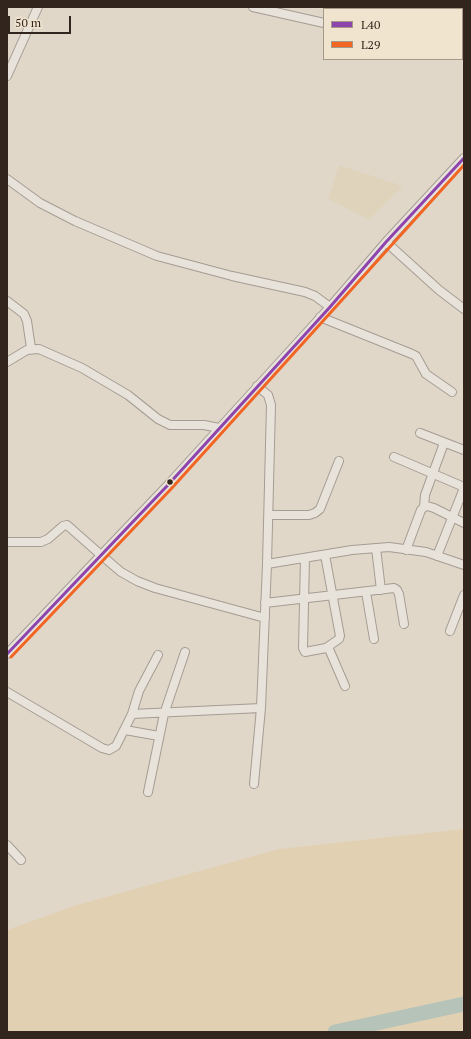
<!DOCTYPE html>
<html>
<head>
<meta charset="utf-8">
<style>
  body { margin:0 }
  #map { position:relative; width:471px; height:1039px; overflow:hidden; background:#e0d7c9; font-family:"PT Serif",serif }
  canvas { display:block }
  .frame { position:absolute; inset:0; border:8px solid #31251d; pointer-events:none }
  .legend { position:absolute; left:323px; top:8px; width:140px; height:52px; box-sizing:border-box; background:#f1e4cf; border:1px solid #a49888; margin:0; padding:5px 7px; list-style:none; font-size:12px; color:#31251d }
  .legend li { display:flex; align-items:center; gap:8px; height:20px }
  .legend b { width:20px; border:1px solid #a49888 }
  .scale { position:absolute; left:8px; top:16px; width:63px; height:18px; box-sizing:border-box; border:2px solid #31251d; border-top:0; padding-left:5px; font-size:12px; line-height:14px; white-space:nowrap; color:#31251d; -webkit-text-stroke:3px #f1e4cf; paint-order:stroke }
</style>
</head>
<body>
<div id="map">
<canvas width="471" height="1039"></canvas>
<div class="frame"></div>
<ul class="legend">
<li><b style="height:5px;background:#8e44ad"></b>L40</li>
<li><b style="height:5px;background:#f26522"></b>L29</li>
</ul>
<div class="scale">50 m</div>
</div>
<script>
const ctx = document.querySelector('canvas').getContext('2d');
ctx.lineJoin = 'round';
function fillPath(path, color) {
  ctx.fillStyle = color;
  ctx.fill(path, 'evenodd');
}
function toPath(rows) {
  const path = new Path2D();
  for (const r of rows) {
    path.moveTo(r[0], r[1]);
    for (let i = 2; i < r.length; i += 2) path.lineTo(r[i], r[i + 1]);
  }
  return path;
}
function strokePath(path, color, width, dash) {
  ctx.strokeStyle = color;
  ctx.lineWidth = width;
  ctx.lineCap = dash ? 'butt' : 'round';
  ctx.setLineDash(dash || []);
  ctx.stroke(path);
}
const farmland = toPath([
  [339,165,403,186,369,220,328,199]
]);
const sand = toPath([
  [464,829,464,1032,7,1032,7,930,77,905,279,849]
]);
const river = toPath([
  [335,1032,464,1004]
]);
const minor = toPath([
  [253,7,324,23],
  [408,9,408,7],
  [462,52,464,53],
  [7,76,38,7],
  [7,179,40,203,75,221,157,256,232,276,305,292,315,296,330,307],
  [386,242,439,290,464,309],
  [7,301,24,314,27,321,31,348],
  [320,317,412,354,416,356,426,374,452,392],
  [7,362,27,350,39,349,82,368,128,395,158,419,170,425,204,425,219,428],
  [420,433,464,450],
  [394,457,464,487],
  [424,507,425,495,444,443],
  [269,515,309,515,315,513,320,509,339,461],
  [7,542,41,542,48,539,63,526,67,525,101,555,121,572,137,581,155,588,265,618],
  [376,548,381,590],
  [406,550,421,510,424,507,427,506,434,508,464,523],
  [325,555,340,636,339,639,326,648],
  [437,556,464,488],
  [305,558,303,648,305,652,326,648,329,649,345,686],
  [267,564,352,550,389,547,426,552,464,565],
  [366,592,374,639],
  [265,603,394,588,397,590,399,594,404,624],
  [450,631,464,595],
  [7,654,167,486,330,307,386,242,464,158],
  [7,692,102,748,109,750,116,746,132,714,261,708,267,564,271,405,268,395,257,386],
  [132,714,139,691,158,655],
  [125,730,159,736],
  [254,784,261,708],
  [148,792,164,714,185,652],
  [7,845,21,860]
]);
const bus1 = toPath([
  [7,654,167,486,330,307,386,242,464,158]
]);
const bus2 = toPath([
  [11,657,171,489,464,165]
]);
const markers = [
  [170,482,3.5,"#31251d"]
];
fillPath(farmland, '#dfd4bb');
fillPath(sand, '#e2d0b2');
strokePath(river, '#b5c3b9', 15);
strokePath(minor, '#a59c93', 10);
strokePath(minor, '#e8e3da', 8);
strokePath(bus1, '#8e44ad', 3);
strokePath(bus2, '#f26522', 3);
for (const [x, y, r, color] of markers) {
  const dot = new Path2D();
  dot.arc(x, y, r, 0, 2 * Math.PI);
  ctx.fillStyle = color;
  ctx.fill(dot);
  strokePath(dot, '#f1e4cf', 1.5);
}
</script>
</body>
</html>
